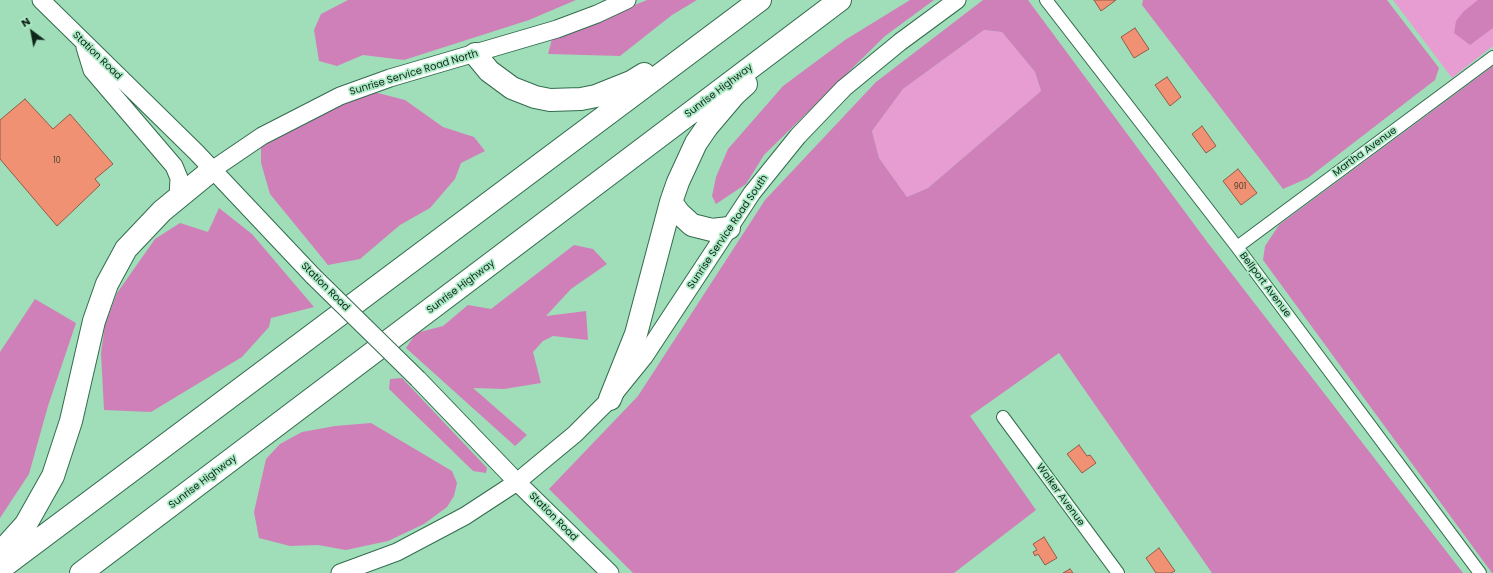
<!DOCTYPE html>
<html>
<head>
<meta charset="utf-8">
<style>
  body { margin:0 }
  #map { position:relative; width:1493px; height:573px; overflow:hidden; background:#a0ddb9; font-family:Poppins,sans-serif }
  canvas { display:block }
  .north { position:absolute; left:12px; top:12px; width:40px; height:40px; -webkit-text-stroke:3px #adeac6; paint-order:stroke; rotate:328deg; font-size:11px; font-weight:700; line-height:16px; text-align:center; color:#0e2619 }
  .north::after { content:''; display:block; margin:auto; width:14px; height:18px; background:#0e2619; clip-path:polygon(50% 0,100% 100%,50% 72%,0 100%) }
</style>
</head>
<body>
<div id="map">
<canvas width="1493" height="573"></canvas>
<div class="north">N</div>
</div>
<script>
const ctx = document.querySelector('canvas').getContext('2d');
ctx.lineJoin = 'round';
function fillPath(path, color) {
  ctx.fillStyle = color;
  ctx.fill(path, 'evenodd');
}
function toPath(rows) {
  const path = new Path2D();
  for (const r of rows) {
    path.moveTo(r[0], r[1]);
    for (let i = 2; i < r.length; i += 2) path.lineTo(r[i], r[i + 1]);
  }
  return path;
}
function strokePath(path, color, width, dash) {
  ctx.strokeStyle = color;
  ctx.lineWidth = width;
  ctx.lineCap = dash ? 'butt' : 'round';
  ctx.setLineDash(dash || []);
  ctx.stroke(path);
}
function drawText(font, color, halo, rows, align = 'center') {
  ctx.font = font + ' Poppins,sans-serif';
  ctx.lineWidth = 3.5;
  ctx.setLineDash([]);
  ctx.textBaseline = 'middle';
  ctx.strokeStyle = halo;
  ctx.fillStyle = color;
  for (const [text, x, y, turn = 0] of rows) {
    ctx.save();
    ctx.translate(x, y);
    ctx.rotate((+turn || 0) * Math.PI / 180);
    ctx.textAlign = isNaN(turn) ? turn : align;
    if (halo) ctx.strokeText(text, 0, 0);
    ctx.fillText(text, 0, 0);
    ctx.restore();
  }
}
const green = toPath([
  [1393,0,1493,0,1493,46,1452,78],
  [984,30,1002,32,1035,72,1041,91,928,188,907,197,879,158,872,131,903,89]
]);
const forest = toPath([
  [348,0,576,0,529,20,404,60,363,55,337,66,319,61,314,30,321,14],
  [647,0,697,0,672,15,620,56,548,54,552,39],
  [910,0,934,0,885,36,764,155,746,184,716,204,712,196,716,177,728,149,783,86,845,40],
  [983,0,1028,0,1208,243,1463,573,1212,573,1059,353,970,416,1036,510,954,573,633,573,549,489,638,396,765,200,876,82],
  [984,30,1002,32,1035,72,1041,91,928,188,907,197,879,158,872,131,903,89],
  [1143,0,1387,0,1439,68,1435,80,1308,178,1283,189,1142,5],
  [1478,0,1493,0,1493,28,1470,45,1454,33,1456,21,1464,11],
  [1493,66,1493,573,1492,573,1263,260,1265,246,1279,225],
  [374,92,405,100,443,127,474,137,485,151,461,163,455,179,430,208,400,225,360,259,328,265,270,194,261,163,261,147,340,105],
  [219,208,252,234,314,307,271,318,269,327,242,357,151,412,104,410,101,353,105,325,117,293,155,239,180,223,208,232],
  [574,245,593,249,607,264,571,289,546,316,586,311,588,340,553,336,543,341,533,352,541,383,504,389,473,388,527,435,515,446,406,348,416,333,443,326,468,305,491,309],
  [35,299,76,323,48,406,29,474,0,518,0,352],
  [402,378,487,468,486,473,473,471,389,389,390,379],
  [371,423,452,471,457,483,454,496,447,507,424,524,388,541,346,550,318,545,290,546,259,538,254,512,266,459,280,444,302,432,335,426]
]);
const building = toPath([
  [1094,0,1116,0,1101,11,1094,0],
  [1135,28,1149,49,1134,58,1121,37,1135,28],
  [1167,77,1181,97,1170,106,1155,85,1167,77],
  [25,99,53,129,70,114,113,164,95,179,100,185,57,226,0,159,0,120,25,99],
  [1202,126,1216,146,1206,153,1192,134,1202,126],
  [1238,169,1257,193,1241,205,1223,181,1238,169],
  [1079,445,1087,456,1090,455,1096,463,1082,473,1067,454,1079,445],
  [1044,537,1057,558,1045,565,1038,554,1035,556,1033,552,1037,550,1033,544,1044,537],
  [1159,548,1175,571,1171,573,1156,573,1146,558,1159,548],
  [1070,569,1073,573,1063,573,1070,569]
]);
const street = toPath([
  [1046,0,1237,247,1480,573],
  [1237,247,1493,57],
  [1003,417,1118,573]
]);
const secondary = toPath([
  [41,0,196,152,313,276],
  [85,47,92,70,174,166,179,178,178,198],
  [212,170,262,136,340,96,390,78,557,29,597,14,627,0],
  [418,379,517,482,610,573],
  [340,573,397,552,465,516,517,482,575,434,610,399,644,357,752,193,798,136,844,88,900,42,957,0]
]);
const highway = toPath([
  [475,54,489,71,512,88,535,97,550,100,581,99,596,96,631,82,644,74],
  [671,202,679,213,692,225,712,230,729,228],
  [610,399,636,334,671,202,678,182,696,143,707,127,735,94,746,84],
  [0,553,26,524,53,476,71,421,94,321,107,284,126,249,162,211,212,170],
  [0,569,760,0],
  [81,573,840,0]
]);
const secondaryBridge = toPath([
  [313,276,418,379]
]);
const numberNames = [
  ["10",57,161],
  ["901",1240,187]
];
const streetNames = [
  ["Station Road",97,56,44],
  ["Sunrise Service Road North",414,73,-17],
  ["Sunrise Highway",719,91,-37],
  ["Martha Avenue",1365,152,-36],
  ["Sunrise Service Road South",728,232,-56],
  ["Bellport Avenue",1265,285,53],
  ["Station Road",325,287,45],
  ["Sunrise Highway",461,287,-37],
  ["Sunrise Highway",203,482,-37],
  ["Walker Avenue",1060,495,54],
  ["Station Road",553,517,45]
];
fillPath(green, '#e89dd2');
fillPath(forest, '#d080b9');
fillPath(building, '#f09173');
strokePath(building, '#935b49', 1);
strokePath(street, '#326c4d', 14);
strokePath(secondary, '#326c4d', 19);
strokePath(highway, '#326c4d', 24);
strokePath(street, '#fff', 12);
strokePath(secondary, '#fff', 17);
strokePath(highway, '#fff', 22);
strokePath(secondaryBridge, '#326c4d', 19, []);
strokePath(secondaryBridge, '#fff', 17);
drawText('8px', '#464130', null, numberNames);
drawText('10px', '#0e2619', '#adeac6', streetNames);
</script>
</body>
</html>
